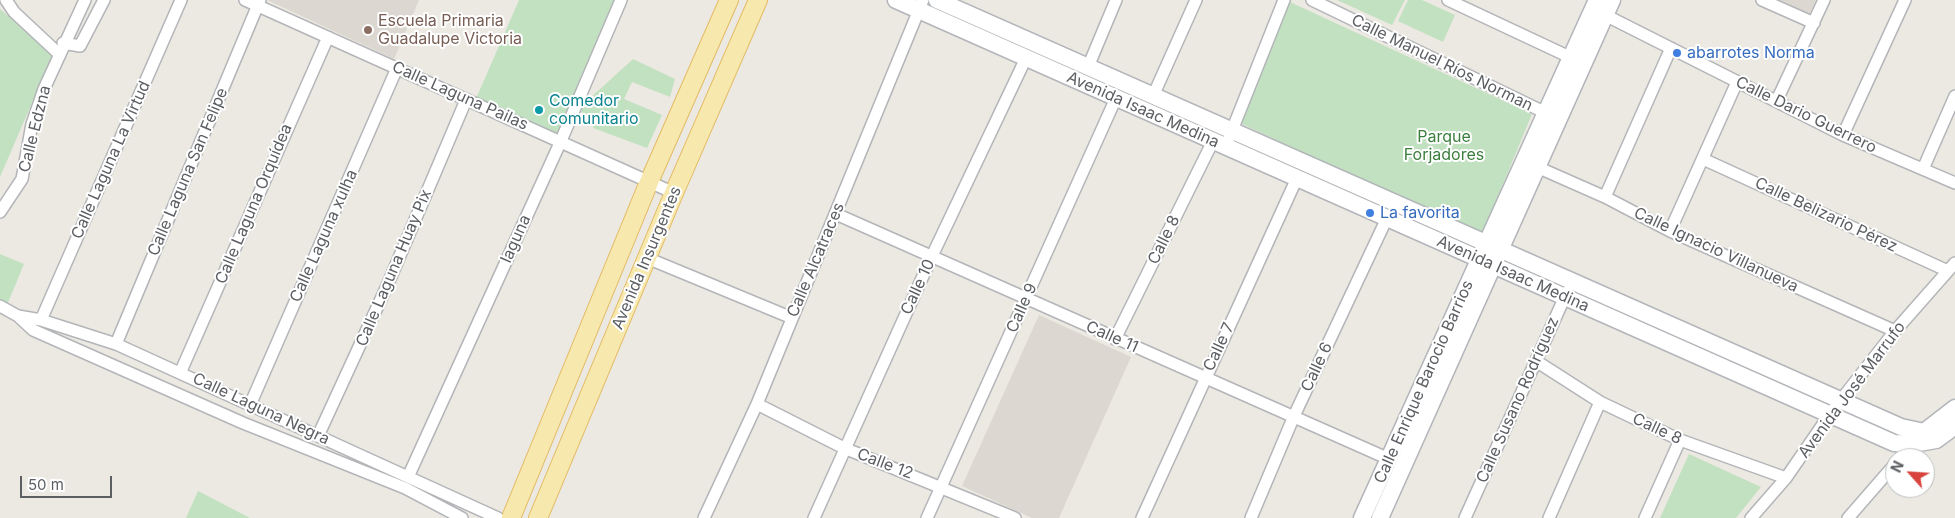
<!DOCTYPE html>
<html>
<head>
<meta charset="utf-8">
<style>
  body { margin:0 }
  #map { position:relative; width:1955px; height:518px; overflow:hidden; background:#ece9e2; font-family:Inter,sans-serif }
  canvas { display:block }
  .north { position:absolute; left:1885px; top:448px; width:50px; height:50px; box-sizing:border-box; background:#fff; border:1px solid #bdbfc0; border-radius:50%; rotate:296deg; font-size:14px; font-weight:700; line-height:20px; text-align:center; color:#5b5e62 }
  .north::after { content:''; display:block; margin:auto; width:18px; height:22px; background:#d8433d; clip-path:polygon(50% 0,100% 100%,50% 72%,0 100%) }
  .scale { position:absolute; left:20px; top:476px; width:92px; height:22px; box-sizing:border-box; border:2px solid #5b5e62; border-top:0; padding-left:6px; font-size:15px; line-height:18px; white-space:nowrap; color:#5b5e62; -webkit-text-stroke:4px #fff; paint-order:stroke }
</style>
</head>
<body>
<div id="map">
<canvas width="1955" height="518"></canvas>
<div class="north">N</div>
<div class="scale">50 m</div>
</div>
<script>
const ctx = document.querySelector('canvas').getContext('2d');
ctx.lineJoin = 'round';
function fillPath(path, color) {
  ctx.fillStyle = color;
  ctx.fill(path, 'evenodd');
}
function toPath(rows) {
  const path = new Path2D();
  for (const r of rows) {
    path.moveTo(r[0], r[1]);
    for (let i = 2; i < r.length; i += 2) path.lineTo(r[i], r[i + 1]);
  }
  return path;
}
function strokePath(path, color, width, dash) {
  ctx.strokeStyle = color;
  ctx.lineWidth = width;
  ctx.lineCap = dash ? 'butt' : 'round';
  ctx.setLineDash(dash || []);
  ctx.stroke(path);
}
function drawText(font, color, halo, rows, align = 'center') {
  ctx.font = font + ' Inter,sans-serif';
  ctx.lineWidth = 4;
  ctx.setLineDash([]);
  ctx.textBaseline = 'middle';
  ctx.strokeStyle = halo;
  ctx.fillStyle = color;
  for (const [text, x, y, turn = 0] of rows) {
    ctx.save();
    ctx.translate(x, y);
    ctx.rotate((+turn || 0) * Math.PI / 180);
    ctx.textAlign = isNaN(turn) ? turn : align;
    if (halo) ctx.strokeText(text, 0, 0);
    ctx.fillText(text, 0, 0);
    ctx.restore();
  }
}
const education = toPath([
  [267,0,419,0,394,59],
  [1776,0,1816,0,1809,15],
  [1039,315,1131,357,1059,518,1032,518,962,486]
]);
const green = toPath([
  [519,0,614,0,558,140,475,101],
  [1337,0,1405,0,1392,25],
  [1408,0,1422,0,1455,15,1443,42,1398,21],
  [1290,2,1532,114,1481,237,1238,122],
  [0,9,53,54,0,177],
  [633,59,675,79,670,97,632,82,624,99,662,115,647,148,593,128,596,119,577,110],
  [0,254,24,264,7,305,0,301],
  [1689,454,1761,487,1736,518,1660,518],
  [198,491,250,518,186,518]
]);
const street = toPath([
  [6,0,14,12,59,54],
  [245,0,674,193],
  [1312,0,1546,113],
  [1448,0,1576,60],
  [1762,0,1814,23],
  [1605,15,1843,135,1955,183],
  [63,43,80,46,104,0],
  [1088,67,1116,0],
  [1153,96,1196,0],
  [1777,100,1824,0],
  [1843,135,1905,0],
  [1229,138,1284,0],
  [1703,159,1948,271],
  [1537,167,1605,197,1670,231,1895,331],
  [1923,169,1955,96],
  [1605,197,1671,48],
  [0,212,22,179,32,124,44,89,85,0],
  [836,214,1389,459],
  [1670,231,1737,82],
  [647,258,792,318],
  [0,306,18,316,33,330,243,423,405,488,462,518],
  [18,316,41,320,116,344,498,518],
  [41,320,181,0],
  [1115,339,1213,141],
  [116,344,260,0],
  [1536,361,1600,402,1680,440,1786,478],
  [181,371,328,37],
  [757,404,844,448,1015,518],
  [250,405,397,68],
  [318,436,387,286,466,100],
  [1900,458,1916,441],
  [408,477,560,143,621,0],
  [704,518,757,404,923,0],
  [814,518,932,256,1026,58],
  [927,518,1116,98],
  [1142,518,1297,178],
  [1251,518,1294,416,1387,218],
  [1465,518,1567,292],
  [1549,518,1600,402],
  [1645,518,1680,440],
  [1751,518,1786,478,1830,414,1895,331,1955,263],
  [1848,518,1895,464]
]);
const secondary = toPath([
  [896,0,1894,443,1913,444,1936,440,1955,426],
  [937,0,1901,427,1924,432,1955,408],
  [1362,518,1597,0],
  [1380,518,1612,0]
]);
const primary = toPath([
  [511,518,649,182,729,0],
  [538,518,674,193,758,0]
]);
const markers = [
  [368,30,5,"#8d6e63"],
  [1677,53,5,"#3f7fe0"],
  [539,110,5,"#0f9aa8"],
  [1370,213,5,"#3f7fe0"]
];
const educationNames = [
  ["Escuela Primaria",378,21],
  ["Guadalupe Victoria",378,39]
];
const shopNames = [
  ["abarrotes Norma",1687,53],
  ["La favorita",1380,213]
];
const streetNames = [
  ["Calle Manuel Ríos Norman",1442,63,26],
  ["Calle Laguna Pailas",460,96,24],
  ["Avenida Isaac Medina",1143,110,24],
  ["Calle Dario Guerrero",1806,115,26],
  ["Calle Edzna",35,129,-76],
  ["Calle Laguna La Virtud",111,160,-66],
  ["Calle Laguna San Felipe",188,172,-67],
  ["Calle Laguna Orquídea",254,204,-67],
  ["Calle Belizario Pérez",1826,215,25],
  ["Calle Laguna xulha",324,236,-66],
  ["laguna",516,239,-66],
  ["Calle 8",1164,240,-64],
  ["Calle Ignacio Villanueva",1716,250,25],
  ["Avenida Insurgentes",647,258,-67],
  ["Calle Alcatraces",816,260,-67],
  ["Calle Laguna Huay Pix",394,268,-67],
  ["Avenida Isaac Medina",1513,274,24],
  ["Calle 10",918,287,-65],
  ["Calle 9",1022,308,-66],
  ["Calle 11",1112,337,24],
  ["Calle 7",1219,347,-65],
  ["Calle 6",1317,367,-65],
  ["Calle Enrique Barocio Barrios",1424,382,-66],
  ["Avenida José Marrufo",1852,390,-53],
  ["Calle Susano Rodríguez",1518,400,-66],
  ["Calle Laguna Negra",261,409,25],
  ["Calle 8",1657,429,25],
  ["Calle 12",885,464,21]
];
const cultureNames = [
  ["Comedor",549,101],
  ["comunitario",549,119]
];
const parkNames = [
  ["Parque",1444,137],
  ["Forjadores",1444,155]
];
fillPath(education, '#dcd8d1');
fillPath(green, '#c2e1c1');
strokePath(street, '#b3b5b8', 14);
strokePath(secondary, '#b2b5b9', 19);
strokePath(primary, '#e3bb64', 20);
strokePath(street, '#fff', 11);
strokePath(secondary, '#fff', 16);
strokePath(primary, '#f7e8ad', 18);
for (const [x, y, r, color] of markers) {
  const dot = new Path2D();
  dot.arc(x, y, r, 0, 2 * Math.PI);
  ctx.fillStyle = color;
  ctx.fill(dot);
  strokePath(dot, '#fff', 2);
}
drawText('16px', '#785e54', '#fff', educationNames, 'left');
drawText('16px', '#366cbe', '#fff', shopNames, 'left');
drawText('16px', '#5b5e62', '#fff', streetNames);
drawText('16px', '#0d838f', '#fff', cultureNames, 'left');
drawText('16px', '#3c7f3d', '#fff', parkNames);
</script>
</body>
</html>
